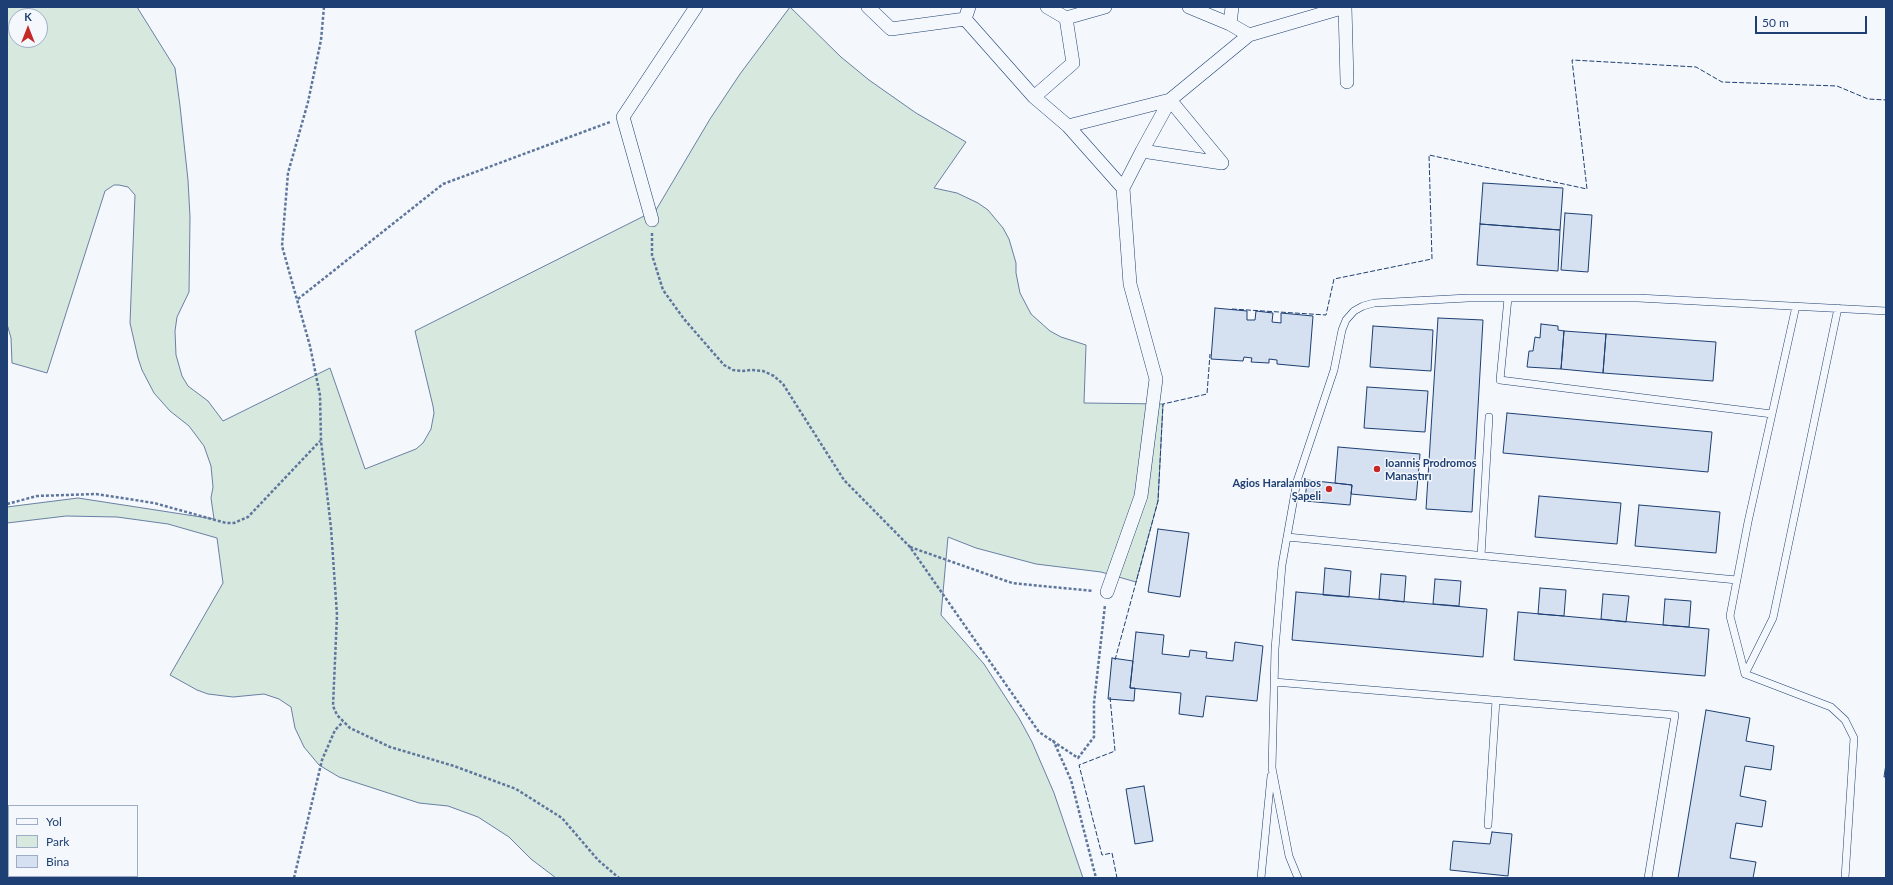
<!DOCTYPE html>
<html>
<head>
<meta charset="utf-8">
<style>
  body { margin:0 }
  #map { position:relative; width:1893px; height:885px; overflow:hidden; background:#f4f7fb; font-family:Lato,sans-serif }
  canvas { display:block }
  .frame { position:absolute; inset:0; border:8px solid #1d3f73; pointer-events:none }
  .legend { position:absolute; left:8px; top:805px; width:130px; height:72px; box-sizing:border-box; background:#f4f7fb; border:1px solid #9eadc5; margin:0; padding:5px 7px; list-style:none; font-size:12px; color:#1d3f73 }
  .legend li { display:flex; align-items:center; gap:8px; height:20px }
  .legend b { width:20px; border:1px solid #9eadc5 }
  .north { position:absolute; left:8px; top:8px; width:40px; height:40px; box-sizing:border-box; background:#f4f7fb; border:1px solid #9eadc5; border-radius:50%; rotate:0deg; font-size:11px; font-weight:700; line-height:16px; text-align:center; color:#1d3f73 }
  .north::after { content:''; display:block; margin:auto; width:14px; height:18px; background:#c62828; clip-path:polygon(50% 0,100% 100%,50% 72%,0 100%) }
  .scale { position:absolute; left:1755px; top:16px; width:112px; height:18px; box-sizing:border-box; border:2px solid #1d3f73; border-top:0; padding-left:5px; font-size:12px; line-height:14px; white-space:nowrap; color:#1d3f73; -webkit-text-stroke:3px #f4f7fb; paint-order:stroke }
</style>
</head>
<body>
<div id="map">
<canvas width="1893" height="885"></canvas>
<div class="frame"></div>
<ul class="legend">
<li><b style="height:5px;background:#f4f7fb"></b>Yol</li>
<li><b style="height:11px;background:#d7e8df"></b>Park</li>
<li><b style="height:11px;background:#d5e0f0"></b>Bina</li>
</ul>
<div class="north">K</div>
<div class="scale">50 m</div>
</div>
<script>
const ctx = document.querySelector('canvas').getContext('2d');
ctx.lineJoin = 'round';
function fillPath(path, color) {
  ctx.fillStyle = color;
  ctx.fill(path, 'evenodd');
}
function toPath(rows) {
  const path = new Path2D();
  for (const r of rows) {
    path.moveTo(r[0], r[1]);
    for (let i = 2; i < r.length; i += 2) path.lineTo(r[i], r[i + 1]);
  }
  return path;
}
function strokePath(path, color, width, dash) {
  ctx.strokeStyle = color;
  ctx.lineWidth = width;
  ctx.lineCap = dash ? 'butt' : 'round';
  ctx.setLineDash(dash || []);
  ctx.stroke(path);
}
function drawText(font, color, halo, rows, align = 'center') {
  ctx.font = font + ' Lato,sans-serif';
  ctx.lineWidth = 3;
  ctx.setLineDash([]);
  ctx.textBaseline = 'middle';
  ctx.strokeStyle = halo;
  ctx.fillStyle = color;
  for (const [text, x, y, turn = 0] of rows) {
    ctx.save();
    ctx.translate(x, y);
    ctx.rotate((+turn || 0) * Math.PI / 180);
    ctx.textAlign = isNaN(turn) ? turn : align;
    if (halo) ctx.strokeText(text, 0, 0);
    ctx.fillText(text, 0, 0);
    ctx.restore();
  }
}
const green = toPath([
  [7,7,137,7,175,68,180,106,188,180,190,217,189,292,177,317,175,331,176,355,182,376,188,386,208,401,223,421,330,368,365,469,416,449,423,443,431,429,434,413,433,406,415,331,656,210,710,119,740,74,790,7,841,57,869,80,916,113,966,142,934,188,957,193,978,203,988,210,1003,228,1009,239,1016,263,1016,273,1020,293,1031,314,1050,331,1061,337,1086,345,1084,403,1163,404,1158,501,1136,582,1101,572,1036,564,976,548,948,537,941,615,984,664,1019,718,1032,742,1054,793,1083,878,556,878,531,859,509,837,478,817,448,806,419,803,339,777,319,765,304,747,295,728,291,707,279,699,264,694,233,697,208,694,197,690,170,675,223,583,217,538,168,524,117,517,66,516,7,523,7,507,78,498,214,519,211,498,213,487,211,466,204,446,189,426,170,411,154,393,142,370,138,358,130,323,135,195,128,187,119,185,114,185,105,191,47,373,12,363,11,338,7,324,7,7],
  [16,16,40,16,40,40,16,40,16,16]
]);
const building = toPath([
  [1483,183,1563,188,1560,230,1480,224,1483,183],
  [1565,213,1592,215,1588,272,1561,270,1565,213],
  [1480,224,1560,230,1558,271,1477,265,1480,224],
  [1215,308,1247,311,1247,320,1255,320,1256,311,1273,313,1272,322,1281,323,1281,313,1313,316,1309,367,1277,364,1277,360,1269,359,1269,363,1251,362,1252,358,1244,357,1243,361,1211,359,1215,308],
  [1438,318,1483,320,1472,512,1426,509,1438,318],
  [1541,324,1558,326,1558,330,1564,331,1561,369,1527,367,1529,351,1533,351,1535,337,1540,338,1541,324],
  [1373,326,1433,330,1431,371,1370,367,1373,326],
  [1564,331,1606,334,1603,373,1561,369,1564,331],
  [1606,334,1716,342,1713,381,1603,373,1606,334],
  [1367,387,1428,391,1425,432,1364,428,1367,387],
  [1507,413,1712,432,1708,472,1503,453,1507,413],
  [1338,447,1420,454,1416,500,1351,494,1352,485,1335,483,1338,447],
  [1307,480,1352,485,1350,505,1305,501,1307,480],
  [1539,496,1621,503,1617,544,1535,537,1539,496],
  [1639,505,1720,512,1716,553,1635,546,1639,505],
  [1158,529,1189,533,1180,597,1148,592,1158,529],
  [1325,568,1351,571,1349,597,1323,595,1325,568],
  [1381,574,1406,576,1404,602,1379,599,1381,574],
  [1435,579,1461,581,1459,606,1433,604,1435,579],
  [1540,588,1566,590,1564,616,1538,614,1540,588],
  [1296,592,1487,609,1483,657,1292,640,1296,592],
  [1603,594,1629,596,1626,622,1601,619,1603,594],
  [1665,599,1691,601,1689,627,1663,625,1665,599],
  [1518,612,1709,629,1705,676,1514,660,1518,612],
  [1136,632,1164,635,1162,654,1189,657,1190,650,1207,652,1206,658,1233,661,1235,642,1263,646,1257,701,1206,696,1203,717,1179,714,1181,693,1130,688,1136,632],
  [1112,658,1133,661,1130,688,1135,688,1134,701,1108,699,1112,658],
  [1706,710,1750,718,1746,741,1774,746,1771,770,1745,766,1740,796,1766,801,1762,827,1736,823,1730,858,1756,862,1753,878,1678,878,1706,710],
  [1886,764,1886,777,1884,777,1886,764],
  [1144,786,1153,841,1135,844,1126,789,1144,786],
  [1492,832,1512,834,1508,876,1450,870,1453,841,1490,844,1492,832]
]);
const path = toPath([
  [324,7,321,40,308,102,288,173,282,246,310,346,320,395,321,441,331,528,337,615,333,706,337,715,350,728,390,747,454,766,516,789,562,818,598,860,619,878],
  [652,233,652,255,663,290,684,319,724,365,733,370,742,371,751,370,763,371,774,376,783,384,844,480,910,547,1039,732,1078,758,1094,737,1094,703,1105,605],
  [298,299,443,184,610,122],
  [7,504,37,496,96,494,154,503,226,523,234,523,248,517,320,441],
  [910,547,1012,583,1093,591],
  [1053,740,1071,780,1096,878],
  [294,878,322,760,335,730,343,722]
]);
const service = toPath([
  [1508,298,1500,380,1772,414],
  [1287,537,1737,580],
  [1481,556,1489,417],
  [1745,674,1773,618,1838,308],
  [1745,674,1730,616,1748,522,1796,306],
  [1745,674,1831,707,1845,720,1854,738,1845,878],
  [1274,682,1675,715,1648,878],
  [1488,825,1496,700],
  [1261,878,1271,776],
  [1298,878,1289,856,1272,768,1275,649,1282,565,1297,481,1334,370,1342,330,1346,320,1354,311,1363,306,1374,303,1468,298,1638,298,1886,311]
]);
const minor = toPath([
  [868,7,891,29,965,19],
  [969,7,965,19,1034,97,1068,126,1123,188,1130,284,1156,379,1141,496,1107,592],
  [1047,7,1066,18,1105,7],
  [1189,7,1230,24,1249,35],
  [1345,7,1347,82],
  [1230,24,1232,7],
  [1034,97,1073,63,1066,18],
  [1068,126,1170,100,1249,35,1345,7],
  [1123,188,1142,151,1170,100,1222,163,1142,151],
  [652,220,623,117,696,7]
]);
const fence = toPath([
  [1232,309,1326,315,1334,279,1432,259,1429,155,1587,189,1572,60,1696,67,1722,82,1837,86,1868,99,1886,100],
  [1115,660,1158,501,1163,404,1207,394,1210,354],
  [1110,697,1115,751,1079,765,1102,855,1112,853,1117,878]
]);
const markers = [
  [1377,469,4,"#c62828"],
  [1329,489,4,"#c62828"]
];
const poiNames = [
  ["Ioannis Prodromos",1385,463],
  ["Manastırı",1385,476],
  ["Agios Haralambos",1321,483,"right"],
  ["Şapeli",1321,496,"right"]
];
fillPath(green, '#d7e8df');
strokePath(green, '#687fa3', 1);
fillPath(building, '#d5e0f0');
strokePath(building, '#1d3f73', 1);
strokePath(service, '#1d3f73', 8);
strokePath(minor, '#1d3f73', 14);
strokePath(path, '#5e769c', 2.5, [3, 2]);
strokePath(service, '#f4f7fb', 7);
strokePath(minor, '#f4f7fb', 13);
strokePath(fence, '#1d3f73', 1, [5, 2]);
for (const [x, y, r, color] of markers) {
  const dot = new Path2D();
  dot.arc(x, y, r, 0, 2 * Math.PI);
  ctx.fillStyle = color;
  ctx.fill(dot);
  strokePath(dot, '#f4f7fb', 1.5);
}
drawText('bold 11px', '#1d3f73', '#f4f7fb', poiNames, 'left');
</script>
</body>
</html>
